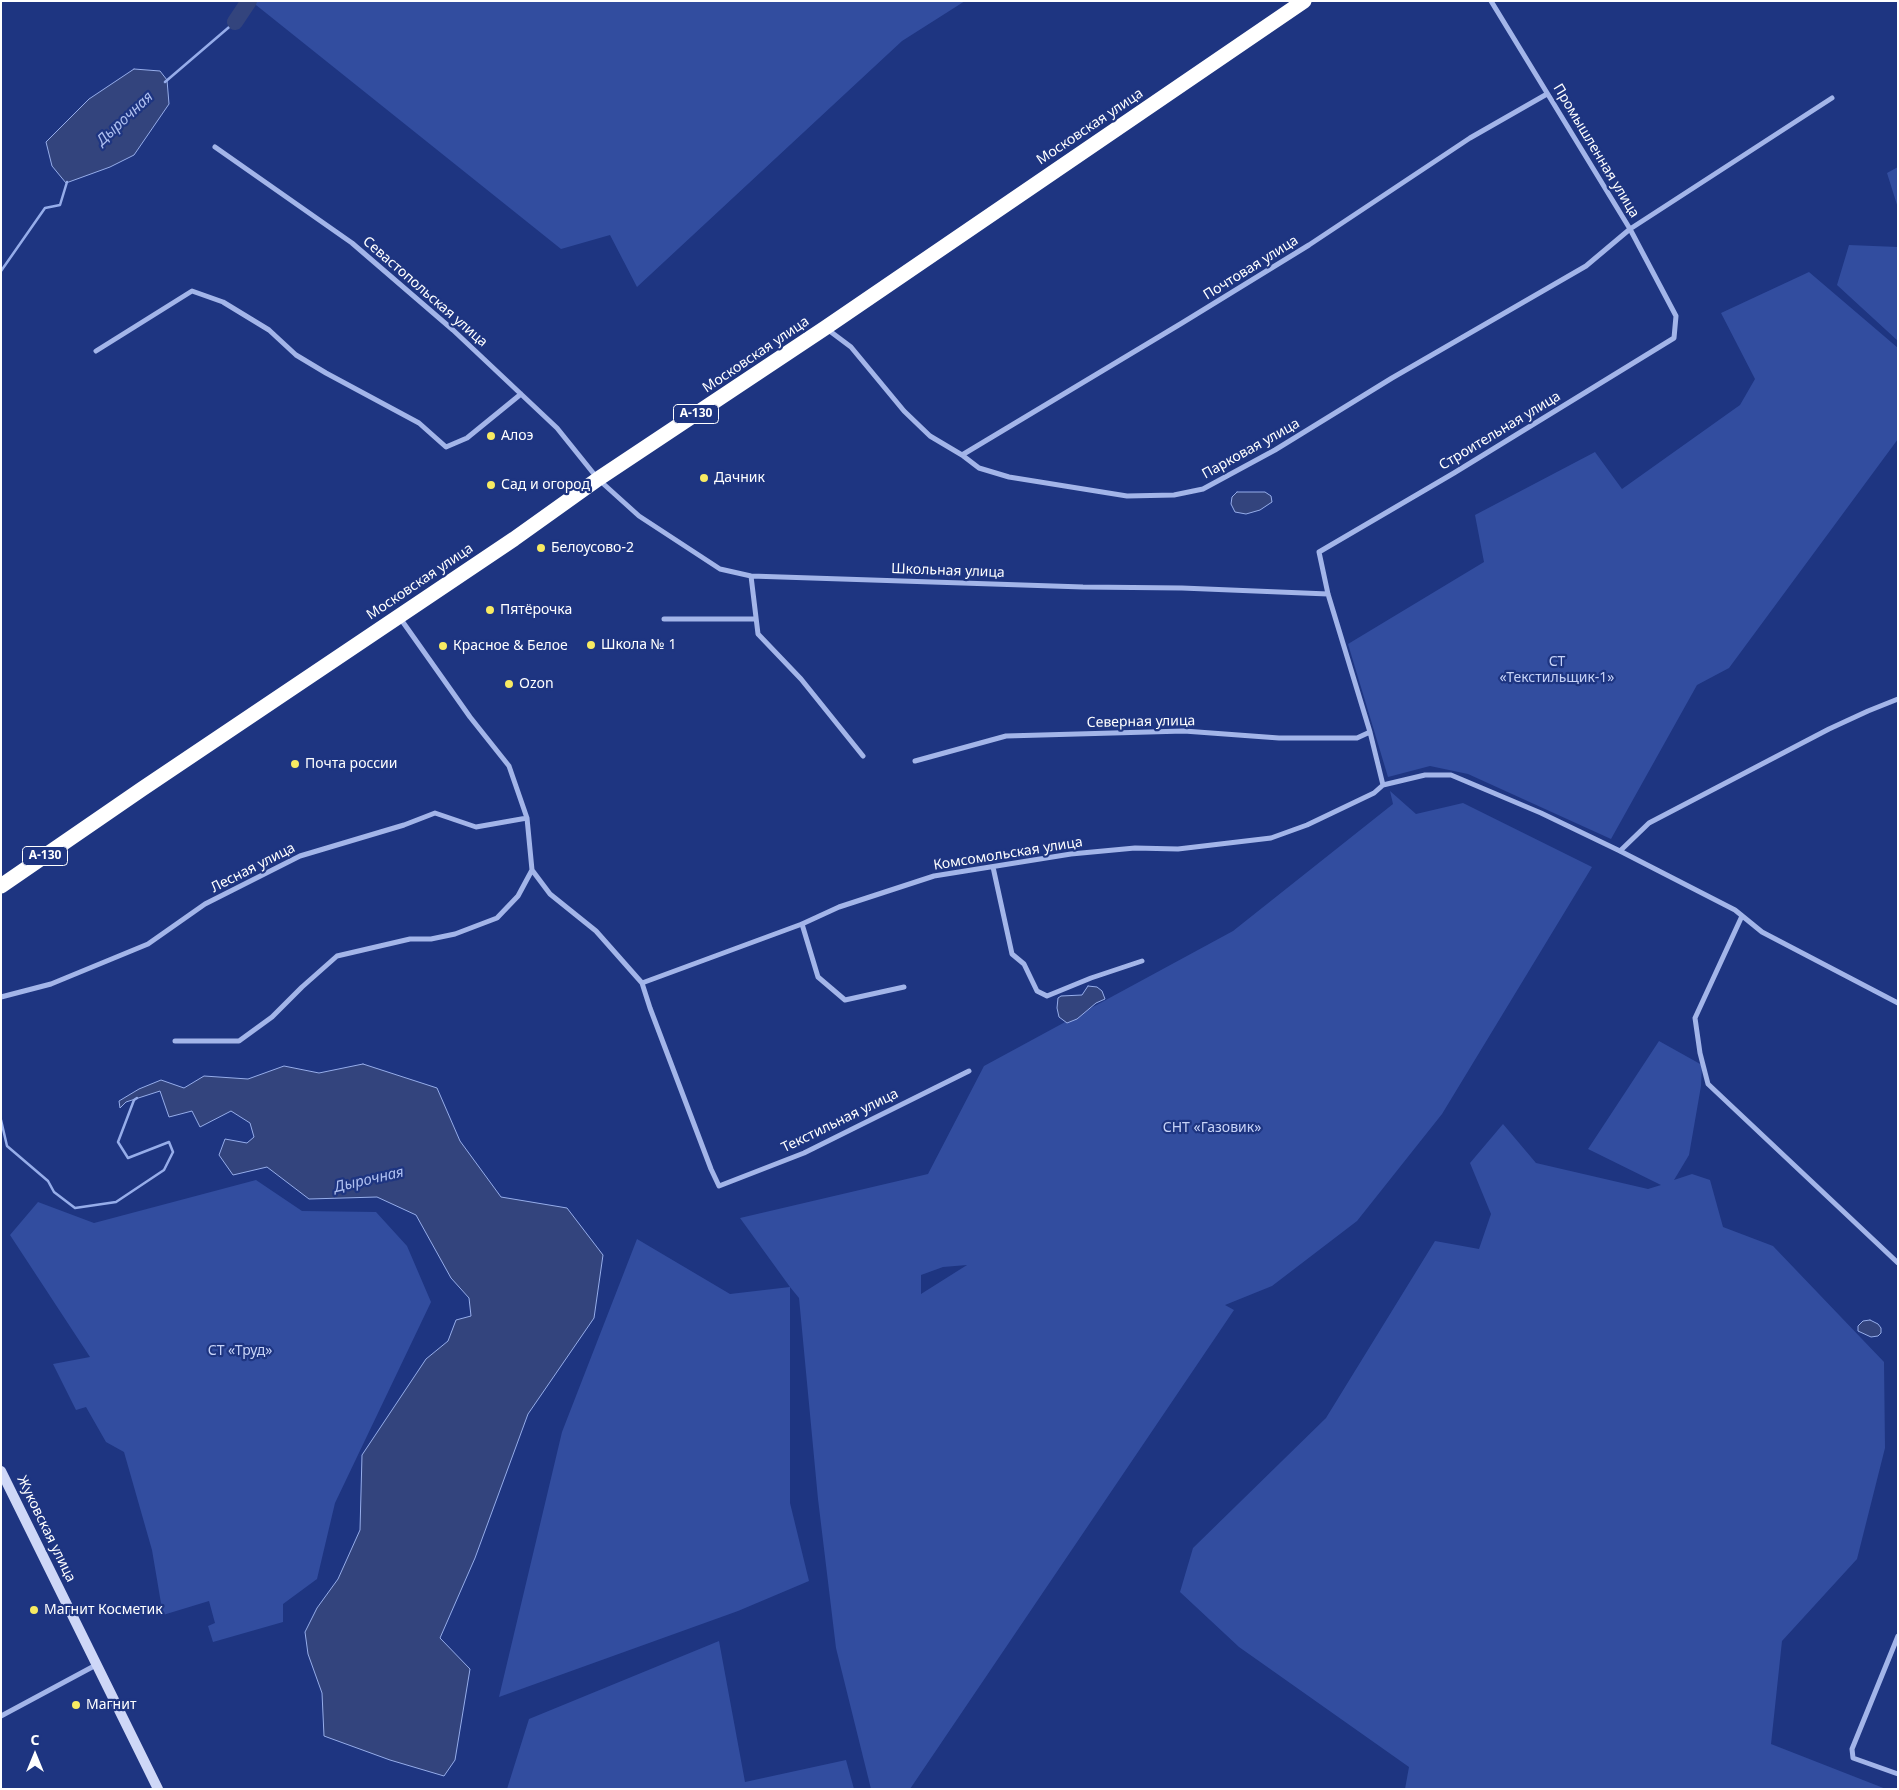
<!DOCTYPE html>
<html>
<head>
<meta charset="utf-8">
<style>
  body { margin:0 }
  #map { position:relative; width:1899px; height:1790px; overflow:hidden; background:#1e3581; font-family:"Noto Sans",sans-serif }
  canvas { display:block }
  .frame { position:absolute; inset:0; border:2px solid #fff; pointer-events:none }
  .north { position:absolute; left:10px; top:1730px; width:50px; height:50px; -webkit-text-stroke:4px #1e3581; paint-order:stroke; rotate:0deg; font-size:14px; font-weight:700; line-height:20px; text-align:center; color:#fff }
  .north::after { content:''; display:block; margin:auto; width:18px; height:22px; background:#fff; clip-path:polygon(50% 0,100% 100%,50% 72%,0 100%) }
</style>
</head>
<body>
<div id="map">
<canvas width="1899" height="1790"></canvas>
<div class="frame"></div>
<div class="north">С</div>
</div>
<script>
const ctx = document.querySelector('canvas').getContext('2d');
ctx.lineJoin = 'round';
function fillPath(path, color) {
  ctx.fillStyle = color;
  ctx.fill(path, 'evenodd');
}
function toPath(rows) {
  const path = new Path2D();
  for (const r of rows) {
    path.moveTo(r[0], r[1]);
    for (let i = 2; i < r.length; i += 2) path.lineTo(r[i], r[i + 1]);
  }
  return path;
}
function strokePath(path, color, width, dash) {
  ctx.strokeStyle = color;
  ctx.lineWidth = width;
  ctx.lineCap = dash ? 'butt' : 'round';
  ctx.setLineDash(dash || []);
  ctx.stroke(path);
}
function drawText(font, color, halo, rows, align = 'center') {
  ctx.font = font + ' "Noto Sans",sans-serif';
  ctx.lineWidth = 4.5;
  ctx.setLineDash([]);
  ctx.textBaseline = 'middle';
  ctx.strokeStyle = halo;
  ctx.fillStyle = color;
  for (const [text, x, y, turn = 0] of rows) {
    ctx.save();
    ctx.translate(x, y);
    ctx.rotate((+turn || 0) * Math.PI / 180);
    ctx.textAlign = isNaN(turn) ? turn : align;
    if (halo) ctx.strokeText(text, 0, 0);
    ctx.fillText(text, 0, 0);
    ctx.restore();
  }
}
const green = toPath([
  [251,1,965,1,902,41,637,287,610,235,561,249],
  [1898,167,1898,208,1887,173],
  [1849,245,1898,247,1898,341,1837,285],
  [1809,272,1898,348,1898,439,1729,668,1697,685,1611,839,1468,774,1430,766,1388,777,1348,644,1484,562,1475,515,1595,452,1622,489,1740,405,1755,379,1721,313],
  [1390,791,1416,814,1463,803,1592,867,1442,1114,1357,1221,1272,1286,1225,1305,1234,1310,910,1789,871,1789,836,1648,818,1499,799,1298,790,1287,790,1503,809,1581,738,1611,499,1697,562,1432,637,1239,730,1294,790,1287,740,1218,928,1174,984,1066,1233,931,1393,804],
  [967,1265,921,1294,921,1275,943,1267],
  [1659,1041,1702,1065,1701,1086,1689,1155,1674,1180,1692,1174,1710,1180,1723,1227,1773,1246,1884,1362,1885,1448,1857,1559,1782,1641,1771,1744,1886,1789,1405,1789,1409,1767,1239,1647,1180,1592,1193,1548,1326,1418,1435,1241,1479,1249,1491,1214,1470,1163,1503,1124,1536,1163,1648,1189,1661,1185,1588,1149],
  [256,1180,302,1211,376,1212,407,1246,431,1302,335,1503,317,1579,283,1604,283,1622,213,1642,208,1626,215,1623,209,1601,163,1615,152,1550,124,1452,106,1442,86,1407,76,1410,53,1364,90,1357,10,1235,38,1202,94,1223],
  [719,1641,745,1782,846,1760,854,1789,507,1789,529,1719]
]);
const water = toPath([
  [134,69,160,71,167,80,169,104,134,155,110,167,66,183,52,166,46,142,89,99,134,69],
  [1237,492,1265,492,1271,496,1272,502,1260,510,1246,514,1235,512,1231,504,1232,497,1237,492],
  [1088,986,1097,987,1102,991,1105,999,1096,1003,1077,1019,1067,1023,1059,1017,1057,1008,1058,998,1061,996,1082,995,1088,986],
  [363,1064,437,1088,460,1141,501,1197,567,1208,603,1255,594,1318,528,1414,475,1558,440,1638,470,1669,455,1760,444,1776,390,1760,324,1736,322,1693,308,1654,305,1632,317,1608,338,1579,360,1530,362,1455,426,1359,448,1341,456,1320,471,1316,469,1298,451,1278,416,1215,377,1197,309,1199,267,1167,233,1175,219,1155,225,1139,247,1143,254,1137,250,1123,231,1111,200,1127,192,1111,169,1117,160,1091,126,1102,120,1108,119,1101,139,1089,161,1080,184,1088,204,1076,248,1079,284,1066,319,1073,363,1064],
  [1870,1320,1878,1324,1881,1328,1881,1333,1878,1336,1871,1337,1858,1331,1858,1326,1863,1321,1870,1320]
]);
const stream = toPath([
  [165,82,235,22],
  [1,271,45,208,60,205,67,182],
  [1,1120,7,1146,48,1181,54,1192,75,1208,116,1202,164,1170,173,1152,169,1142,128,1158,118,1142,134,1100,137,1098]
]);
const river = toPath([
  [235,22,249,1]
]);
const street = toPath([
  [215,147,352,243,453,330,557,428,598,479,639,516,720,569,751,576,1083,587,1182,588,1328,594],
  [827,329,851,347,904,411,930,436,962,455,979,468,1009,477,1127,496,1174,495,1203,489,1275,450,1392,378,1586,266,1630,229,1832,98],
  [96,351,192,291,223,302,269,330,296,355,326,373,419,423,446,447,467,438,521,394],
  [962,455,1182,323,1309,245,1470,138,1547,94],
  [751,576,758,634,801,679,863,756],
  [400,618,470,717,509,766,527,818,532,870,550,894,596,931,642,983,650,1008,711,1169,719,1186,804,1153,969,1071],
  [664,619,756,619],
  [915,761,1006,736,1184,731,1279,738,1357,738,1370,732],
  [1383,785,1370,732,1328,594,1319,552,1454,473,1674,338,1676,316,1630,229,1491,1],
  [1620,851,1649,823,1829,729,1868,711,1898,699],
  [993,867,1012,954,1024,964,1037,991,1047,996,1091,978,1142,961],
  [1742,916,1695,1018,1700,1053,1708,1084,1898,1263],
  [802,924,818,977,845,1000,904,987],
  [642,983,802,924,839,907,934,876,1071,854,1135,848,1178,849,1271,838,1307,825,1374,793,1383,785,1425,775,1451,775,1541,813,1620,851,1735,910,1762,932,1898,1003],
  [1,997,51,984,148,944,205,904,300,856,404,825,435,813,476,827,527,818],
  [175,1041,239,1041,272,1017,302,987,337,956,410,939,431,939,455,934,497,918,518,896,532,870],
  [1898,1636,1852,1749,1853,1758,1898,1774],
  [1,1716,96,1665]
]);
const secondary = toPath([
  [1,1471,158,1789]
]);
const highway = toPath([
  [1,886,142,789,514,539,598,479,825,328,1304,1]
]);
const markers = [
  [491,436,5,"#f8eb62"],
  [704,478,5,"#f8eb62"],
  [491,485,5,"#f8eb62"],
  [541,548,5,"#f8eb62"],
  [490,610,5,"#f8eb62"],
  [591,645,5,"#f8eb62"],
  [443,646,5,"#f8eb62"],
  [509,684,5,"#f8eb62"],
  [295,764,5,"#f8eb62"],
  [34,1610,5,"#f8eb62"],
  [76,1705,5,"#f8eb62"]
];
const shields = [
  [696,414,45],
  [45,856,45]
];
const shieldNames = [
  ["А-130",696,414],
  ["А-130",45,856]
];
const streetNames = [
  ["Московская улица",1090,127,-34],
  ["Промышленная улица",1596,151,59],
  ["Почтовая улица",1251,268,-32],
  ["Севастопольская улица",425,292,41],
  ["Московская улица",756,355,-34],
  ["Строительная улица",1500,431,-31],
  ["Парковая улица",1251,449,-29],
  ["Школьная улица",948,571,2],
  ["Московская улица",420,582,-34],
  ["Северная улица",1141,722,-1],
  ["Комсомольская улица",1008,854,-9],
  ["Лесная улица",253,868,-27],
  ["Текстильная улица",840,1121,-26],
  ["Жуковская улица",46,1529,64]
];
const poiNames = [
  ["Алоэ",501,436],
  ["Дачник",714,478],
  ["Сад и огород",501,485],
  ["Белоусово-2",551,548],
  ["Пятёрочка",500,610],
  ["Школа № 1",601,645],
  ["Красное & Белое",453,646],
  ["Ozon",519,684],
  ["Почта россии",305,764],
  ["Магнит Косметик",44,1610],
  ["Магнит",86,1705]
];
const parkNames = [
  ["СТ",1557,662],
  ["«Текстильщик-1»",1557,678],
  ["СНТ «Газовик»",1212,1128],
  ["СТ «Труд»",240,1351]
];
const waterNames = [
  ["Дырочная",125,119,-43],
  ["Дырочная",369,1180,-13]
];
fillPath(green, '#324d9f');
fillPath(water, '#33447d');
strokePath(water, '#96adea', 1);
strokePath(stream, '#96adea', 2.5);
strokePath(river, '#33447d', 16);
strokePath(street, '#a3b5e9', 5);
strokePath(secondary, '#ced7f7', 10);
strokePath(highway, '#fff', 15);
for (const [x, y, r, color] of markers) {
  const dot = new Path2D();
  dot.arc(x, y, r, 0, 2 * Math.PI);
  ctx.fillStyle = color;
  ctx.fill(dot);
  strokePath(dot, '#1e3581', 2);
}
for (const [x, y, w] of shields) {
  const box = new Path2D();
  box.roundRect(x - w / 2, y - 9.5, w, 19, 4);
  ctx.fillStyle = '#1e3581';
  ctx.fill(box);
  strokePath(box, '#fff', 1);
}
drawText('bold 12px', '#fff', null, shieldNames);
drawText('14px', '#fff', '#1e3581', streetNames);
drawText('14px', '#fff', '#1e3581', poiNames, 'left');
drawText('14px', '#c7d3f7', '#1e3581', parkNames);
drawText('italic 15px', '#aebff0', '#1e3581', waterNames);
</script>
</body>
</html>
